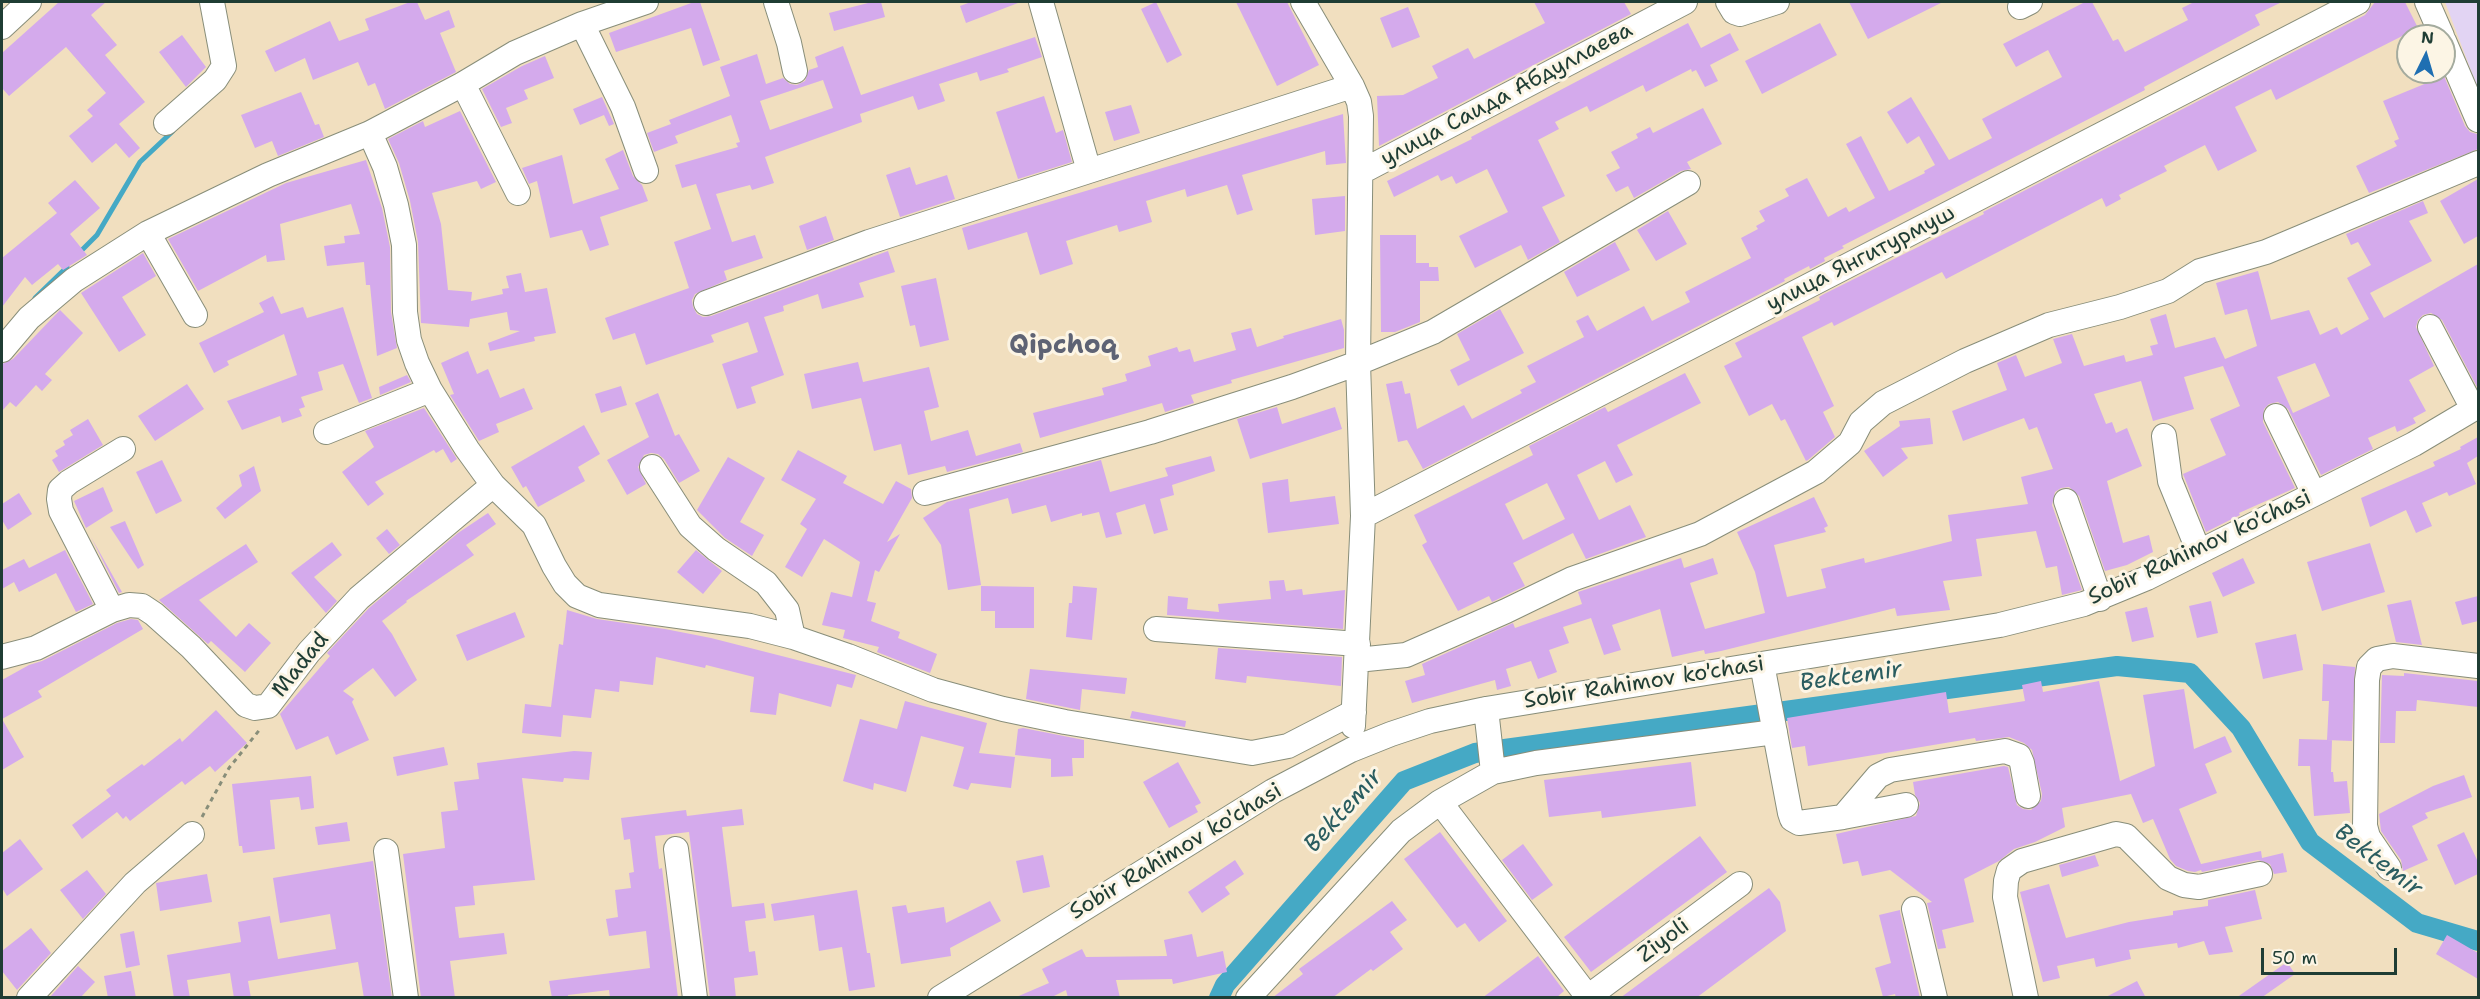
<!DOCTYPE html>
<html>
<head>
<meta charset="utf-8">
<style>
  body { margin:0 }
  #map { position:relative; width:2480px; height:999px; overflow:hidden; background:#f1dfbf; font-family:"Shantell Sans",sans-serif }
  canvas { display:block }
  .frame { position:absolute; inset:0; border:3px solid #1f3d34; pointer-events:none }
  .north { position:absolute; left:2396px; top:24px; width:60px; height:60px; box-sizing:border-box; background:#fcf5e5; border:2px solid #a4ab9e; border-radius:50%; rotate:5deg; font-size:16px; font-weight:700; line-height:24px; text-align:center; color:#1f3d34 }
  .north::after { content:''; display:block; margin:auto; width:21px; height:27px; background:#1f6fb2; clip-path:polygon(50% 0,100% 100%,50% 72%,0 100%) }
  .scale { position:absolute; left:2261px; top:948px; width:136px; height:27px; box-sizing:border-box; border:3px solid #1f3d34; border-top:0; padding-left:8px; font-size:18px; line-height:21px; white-space:nowrap; color:#1f3d34; -webkit-text-stroke:4px #fcf5e5; paint-order:stroke }
</style>
</head>
<body>
<div id="map">
<canvas width="2480" height="999"></canvas>
<div class="frame"></div>
<div class="north">N</div>
<div class="scale">50 m</div>
</div>
<script>
const ctx = document.querySelector('canvas').getContext('2d');
ctx.lineJoin = 'round';
function fillPath(path, color) {
  ctx.fillStyle = color;
  ctx.fill(path, 'evenodd');
}
function toPath(rows) {
  const path = new Path2D();
  for (const r of rows) {
    path.moveTo(r[0], r[1]);
    for (let i = 2; i < r.length; i += 2) path.lineTo(r[i], r[i + 1]);
  }
  return path;
}
function strokePath(path, color, width, dash) {
  ctx.strokeStyle = color;
  ctx.lineWidth = width;
  ctx.lineCap = dash ? 'butt' : 'round';
  ctx.setLineDash(dash || []);
  ctx.stroke(path);
}
function drawText(font, color, halo, rows, align = 'center') {
  ctx.font = font + ' "Shantell Sans",sans-serif';
  ctx.lineWidth = 6;
  ctx.setLineDash([]);
  ctx.textBaseline = 'middle';
  ctx.strokeStyle = halo;
  ctx.fillStyle = color;
  for (const [text, x, y, turn = 0] of rows) {
    ctx.save();
    ctx.translate(x, y);
    ctx.rotate((+turn || 0) * Math.PI / 180);
    ctx.textAlign = isNaN(turn) ? turn : align;
    if (halo) ctx.strokeText(text, 0, 0);
    ctx.fillText(text, 0, 0);
    ctx.restore();
  }
}
const built = toPath([
  [2445,2,2478,2,2478,89]
]);
const stream = toPath([
  [79,253,97,235,140,162,173,131],
  [35,298,67,267]
]);
const canal = toPath([
  [1219,998,1225,985,1404,781,1475,753,2117,666,2190,673,2241,728,2310,842,2417,923,2478,941]
]);
const building = toPath([
  [59,2,106,2,91,15,117,45,105,55,145,102,119,124,140,148,129,158,116,143,92,163,69,136,93,116,87,110,106,93,66,47,9,96,2,88,2,53],
  [410,2,417,2,425,20,449,10,455,27,440,33,456,72,385,109,375,83,368,86,358,62,313,80,305,58,275,72,265,51,330,21,339,41,369,30,365,19],
  [694,2,700,2,720,60,703,66,691,28,616,52,609,33],
  [872,2,881,2,885,17,834,31,829,13],
  [971,2,1018,2,1018,3,966,23,960,6],
  [1156,2,1182,55,1167,63,1141,9],
  [1236,2,1287,2,1319,65,1277,86],
  [1534,2,1624,2,1631,14,1379,146,1377,96,1403,95,1438,78,1432,66,1468,48,1474,59,1545,23],
  [1849,2,1943,2,1868,39],
  [2085,2,2092,2,2113,41,2118,39,2125,52,2188,20,2182,8,2194,2,2282,2,2255,15,2260,25,2144,87,2145,90,1842,246,1844,248,1824,258,1825,261,1810,269,1809,266,1784,279,1785,281,1423,469,1407,440,1398,442,1386,384,1402,381,1405,394,1410,393,1417,429,1464,405,1472,419,1522,393,1520,390,1536,382,1527,366,1584,337,1576,321,1588,315,1597,331,1644,306,1652,321,1690,302,1685,292,1751,258,1741,238,1758,229,1756,226,1765,221,1759,211,1789,196,1785,189,1807,178,1828,217,1846,207,1849,212,1875,198,1846,144,1861,136,1889,191,1925,173,1924,171,1935,165,1919,136,1907,144,1887,112,1911,97,1949,160,1992,138,1982,119,2062,77,2048,50,2016,67,2003,44],
  [2375,2,2405,2,2418,28,2276,100,2271,89,2235,107,2257,151,2218,171,2205,145,2164,166,2167,171,2119,195,2121,199,2106,207,2102,198,1946,279,1942,272,1834,326,1832,322,1802,337,1834,406,1823,412,1835,437,1808,460,1806,461,1785,419,1781,421,1772,404,1749,416,1724,366,1742,357,1735,343,1820,300,1819,297,1824,294,1984,214,1983,212,2365,15],
  [1408,7,1420,37,1392,48,1380,18],
  [1688,23,1701,48,1730,33,1739,50,1710,65,1718,81,1705,87,1696,70,1692,72,1691,69,1646,92,1643,85,1590,112,1587,106,1555,122,1559,129,1538,140,1565,196,1542,207,1560,242,1528,260,1521,245,1475,268,1459,236,1508,212,1487,169,1456,184,1452,176,1441,181,1438,175,1394,197,1387,181,1472,139,1471,137],
  [1820,23,1837,55,1762,94,1745,61],
  [182,35,206,67,186,87,159,52],
  [1035,37,1042,57,1007,69,1009,72,980,81,977,72,939,84,945,101,918,110,913,96,860,114,862,122,765,157,774,183,752,190,750,185,716,194,732,242,755,235,763,258,724,271,727,280,695,294,692,300,693,307,697,314,703,317,711,316,888,251,895,272,859,283,864,297,822,309,818,294,783,306,784,311,764,317,784,375,751,387,756,403,737,409,722,364,758,352,748,322,711,335,714,342,646,365,635,333,613,340,605,318,689,288,674,242,711,229,696,184,682,188,675,165,738,147,736,143,740,142,731,115,675,136,678,143,654,152,647,133,671,124,669,120,730,96,720,67,757,54,766,84,783,78,790,84,797,85,805,81,809,70,818,67,815,57,843,46,861,95],
  [823,80,833,108,770,130,760,101],
  [545,56,554,78,524,90,528,99,506,108,512,123,501,127,482,89,522,66],
  [2444,76,2465,126,2470,132,2477,134,2478,149,2369,193,2356,166,2397,146,2394,141,2399,139,2383,101],
  [301,92,315,125,319,124,324,137,278,156,272,141,255,148,241,115],
  [1044,96,1056,133,1063,130,1072,162,1018,179,996,112],
  [602,97,614,124,609,126,604,115,580,125,573,109],
  [1131,105,1140,133,1114,141,1105,112],
  [1703,108,1722,144,1687,162,1691,169,1681,171,1634,198,1628,186,1616,192,1606,175,1620,168,1611,152,1638,138,1636,134,1650,127,1653,133],
  [460,111,496,182,481,189,477,181,432,193,441,224,448,290,472,292,471,301,503,294,502,289,509,288,506,276,521,273,525,292,547,288,556,333,534,337,535,341,490,351,488,343,520,331,510,330,507,312,470,319,469,327,421,323,418,242,410,201,399,163,388,139,423,121,425,127],
  [1343,114,1346,163,1326,165,1325,151,1242,175,1253,210,1237,215,1227,185,1187,197,1185,189,1146,201,1152,222,1119,232,1117,225,1066,241,1073,264,1040,275,1027,232,968,250,962,228],
  [623,150,633,176,642,185,648,201,600,217,609,245,590,251,582,230,550,238,537,181,529,184,522,168,562,155,573,204,619,189,605,159],
  [366,160,382,208,390,247,391,312,397,348,377,356,370,285,366,285,364,262,327,266,324,246,345,243,344,236,360,234,351,204,280,224,285,260,267,262,266,255,198,291,168,239,286,183],
  [910,167,916,185,947,175,955,199,900,217,886,175],
  [2478,179,2478,236,2464,244,2440,201],
  [75,180,100,208,70,234,87,255,63,270,58,264,32,285,25,277,2,307,2,258,57,213,48,203],
  [1345,196,1345,231,1315,235,1312,199],
  [2423,201,2428,213,2409,221,2432,261,2370,293,2384,318,2478,264,2478,389,2442,320,2431,313,2423,315,2418,320,2416,327,2434,366,2409,380,2426,411,2413,418,2416,423,2397,432,2395,426,2368,438,2373,449,2321,475,2288,409,2278,402,2269,404,2264,409,2263,422,2295,488,2239,513,2240,515,2206,532,2183,474,2226,455,2210,419,2240,406,2223,366,2184,377,2194,409,2153,421,2141,381,2094,394,2106,424,2112,422,2116,433,2127,428,2142,466,2107,481,2123,543,2149,535,2153,552,2127,565,2105,571,2079,496,2069,487,2061,488,2055,492,2052,505,2082,590,2062,595,2057,566,2046,568,2036,531,1976,539,1982,576,1943,581,1950,610,1897,616,1895,608,1721,651,1705,654,1704,650,1672,657,1660,609,1612,625,1621,650,1604,655,1591,618,1563,627,1569,643,1549,650,1557,672,1538,679,1531,661,1506,669,1511,686,1497,690,1495,680,1412,703,1405,681,1425,675,1422,664,1513,623,1515,628,1582,604,1578,592,1681,558,1684,568,1713,558,1718,574,1690,583,1705,629,1765,613,1755,572,1737,532,1814,497,1828,526,1824,528,1826,532,1774,545,1787,597,1826,588,1821,569,1864,558,1865,563,1952,541,1948,515,2028,504,2021,477,2053,469,2037,427,2029,430,2024,418,1963,441,1952,411,2007,390,1997,363,2016,355,2025,377,2062,363,2053,339,2072,334,2084,366,2124,355,2126,362,2153,355,2150,346,2158,344,2150,319,2166,314,2175,348,2215,337,2225,359,2257,346,2247,309,2225,315,2216,283,2258,271,2271,320,2309,310,2320,335,2337,327,2341,335,2369,319,2347,278,2371,265,2358,242,2351,245,2346,234],
  [2315,363,2330,396,2293,413,2277,377],
  [1668,211,1687,244,1656,261,1637,230],
  [826,216,834,240,807,250,799,226],
  [1380,235,1416,235,1416,263,1429,263,1429,267,1438,267,1439,281,1420,281,1420,322,1395,332,1381,332],
  [1615,242,1630,270,1577,297,1564,272],
  [143,253,156,276,122,297,146,335,119,352,81,293],
  [936,278,949,340,920,347,915,325,910,326,901,286],
  [273,296,281,314,303,307,307,318,343,307,372,398,359,403,343,364,318,372,323,390,301,397,305,407,299,409,302,416,282,423,280,416,242,430,227,401,297,375,284,334,227,361,229,365,214,373,199,343,264,312,259,303],
  [1500,309,1524,353,1458,386,1450,370,1470,360,1457,334],
  [60,310,83,333,45,374,52,380,42,391,36,385,16,407,10,402,2,411,2,364,13,359],
  [1341,319,1344,330,1344,348,1231,380,1232,383,1191,395,1194,403,1165,412,1162,403,1040,438,1033,413,1104,395,1102,388,1127,381,1125,374,1151,366,1148,356,1177,347,1179,352,1190,349,1194,362,1236,350,1231,333,1251,328,1257,347,1284,338,1283,336],
  [468,351,477,374,488,369,500,398,524,388,533,409,496,424,499,432,479,441,450,395,454,394,441,363],
  [858,362,863,382,929,367,939,407,924,411,931,441,968,430,976,456,1020,443,1023,452,947,472,945,466,908,475,901,444,874,451,861,398,812,409,804,374],
  [1685,373,1701,403,1617,445,1633,475,1616,483,1605,461,1577,475,1599,520,1630,505,1646,537,1586,559,1573,533,1513,563,1525,586,1492,602,1489,596,1458,611,1422,545,1427,542,1414,515,1533,455,1529,446,1605,407,1608,412],
  [1547,483,1565,519,1523,540,1505,504],
  [407,375,411,382,380,395,379,387],
  [187,384,204,409,155,441,138,416],
  [621,386,627,405,601,413,595,394],
  [658,393,675,436,679,434,700,471,679,483,664,459,658,454,651,453,644,455,638,467,646,484,627,495,607,460,649,437,635,403],
  [1277,407,1282,424,1335,407,1342,429,1250,459,1237,419],
  [424,408,457,459,451,463,443,449,436,453,434,450,375,482,384,494,368,506,342,472,374,447,365,431],
  [1930,418,1933,444,1901,448,1908,458,1883,477,1864,451,1900,426,1899,421],
  [88,419,103,445,59,472,52,460,58,456,55,451,65,445,63,441,73,435,70,430],
  [584,425,600,454,578,467,585,481,538,507,526,486,523,488,511,467],
  [2478,437,2478,456,2467,463,2476,484,2449,496,2447,492,2422,503,2432,526,2416,533,2406,510,2370,527,2361,498,2435,466,2433,462,2461,449,2460,447],
  [798,450,847,476,843,483,883,504,896,481,911,489,912,498,887,542,900,534,879,572,875,570,867,601,876,603,871,621,900,632,898,638,937,654,930,673,877,652,879,647,843,638,845,630,822,625,831,592,852,597,860,562,824,539,802,577,785,567,807,529,800,524,816,499,781,480],
  [1211,456,1215,471,1172,485,1174,495,1160,499,1168,530,1154,534,1145,504,1116,513,1122,534,1106,538,1099,512,1082,516,1082,513,1051,522,1046,505,1012,514,1008,498,969,509,981,585,948,590,941,545,923,518,947,502,1101,460,1110,492,1168,476,1165,468],
  [728,457,765,478,740,522,764,535,752,556,725,538,697,510],
  [162,460,182,501,156,514,136,472],
  [254,466,261,491,225,519,216,508,242,486,239,475],
  [1288,479,1290,502,1335,496,1339,524,1268,533,1262,483],
  [103,487,113,511,86,528,74,501],
  [19,493,32,514,8,530,2,520,2,504],
  [488,513,496,524,466,545,474,555,406,601,407,602,382,621,392,634,417,680,395,697,373,668,343,691,354,699,352,702,369,740,336,755,328,736,296,750,280,714,330,656,327,653,369,608,458,533],
  [125,521,144,565,138,569,110,527],
  [387,529,400,545,389,554,376,538],
  [91,537,122,592,119,593],
  [332,542,342,555,314,577,337,601,326,613,291,573],
  [2370,543,2385,592,2322,611,2307,562],
  [246,544,258,562,199,600,236,637,249,623,271,643,245,672,211,641,208,644,159,600],
  [65,550,93,604,76,612,56,573,19,592,14,582,2,589,2,570,24,559,29,568],
  [696,550,722,571,703,594,677,572],
  [2243,558,2255,583,2223,597,2212,573],
  [1284,580,1286,591,1302,589,1303,595,1345,590,1343,629,1167,615,1168,596,1188,598,1187,609,1219,612,1218,604,1271,599,1269,581],
  [981,586,1034,587,1034,628,995,628,995,611,981,611],
  [1073,586,1097,588,1092,640,1066,637,1069,603,1072,603],
  [2478,596,2478,621,2462,625,2455,602],
  [2411,600,2422,645,2396,642,2387,605],
  [2211,601,2218,633,2197,638,2189,606],
  [2147,607,2154,637,2132,642,2125,612],
  [567,610,597,619,665,629,711,638,856,675,852,688,837,684,831,707,779,693,776,715,750,712,754,677,706,665,705,668,656,657,653,685,620,681,619,692,595,689,591,718,563,715,561,737,522,733,525,704,551,707,559,644,563,645],
  [515,612,525,637,467,661,456,635],
  [131,619,138,620,143,629,38,691,42,697,2,719,24,757,2,770,2,680,29,665,42,661,117,623],
  [2296,634,2303,670,2263,679,2255,643],
  [1218,648,1342,657,1341,686,1247,676,1246,683,1215,679],
  [2323,664,2355,667,2352,741,2327,740,2329,701,2322,701],
  [1030,669,1127,678,1125,694,1082,689,1080,710,1026,699],
  [2404,673,2478,681,2478,707,2417,700,2416,711,2396,711,2395,743,2380,743,2382,675,2404,676],
  [2041,681,2043,692,2099,681,2120,781,2155,766,2143,695,2184,689,2194,749,2225,736,2232,752,2205,764,2217,793,2179,809,2201,864,2261,851,2262,858,2283,853,2287,872,2274,874,2270,864,2258,860,2202,872,2201,870,2195,872,2188,871,2176,866,2170,859,2153,819,2143,823,2131,794,2062,808,2065,827,2035,842,2014,849,1999,861,1964,879,1974,922,1942,930,1946,948,1938,949,1927,903,1932,902,1890,870,1862,876,1858,861,1843,864,1836,834,1916,816,1920,803,1915,795,1913,782,2004,766,2008,767,2017,805,2023,809,2031,810,2041,801,2042,794,2032,750,2024,743,2009,737,1976,741,1975,738,1808,766,1805,746,1792,748,1787,718,1946,692,1949,713,2025,701,2022,685],
  [905,701,987,723,979,753,1015,757,1011,788,971,783,968,790,953,786,964,747,921,736,906,792,874,783,873,790,843,781,860,719,897,729],
  [216,710,247,743,215,772,210,766,185,785,182,781,130,821,126,816,123,819,117,812,82,839,72,825,111,796,106,790,142,764,144,766,180,738,182,742],
  [1132,711,1186,721,1185,727,1130,718],
  [1023,728,1084,740,1084,758,1072,758,1073,776,1051,777,1051,759,1015,755,1018,729],
  [2299,739,2332,740,2331,772,2333,772,2334,782,2347,781,2350,813,2314,816,2310,766,2298,766],
  [444,747,448,765,397,776,393,757],
  [574,751,592,752,589,780,564,778,563,782,522,778,535,880,473,886,475,905,455,907,459,938,504,933,507,954,450,961,455,998,421,998,403,854,445,848,441,812,458,810,454,782,479,779,477,763],
  [1178,762,1201,803,1195,806,1198,812,1169,828,1143,782],
  [1691,762,1696,806,1602,818,1601,811,1549,817,1544,780],
  [2464,775,2472,797,2425,813,2428,818,2412,826,2428,860,2403,871,2401,860,2381,831,2379,814,2433,786],
  [311,776,314,808,301,810,299,797,270,800,275,849,243,853,242,846,239,846,232,784],
  [742,809,744,825,722,827,732,907,764,903,766,918,745,921,749,952,755,951,758,975,734,978,736,998,710,998,689,832,655,836,659,869,662,868,678,998,610,998,609,990,568,995,568,998,552,998,549,981,650,968,646,931,609,936,606,919,618,917,615,890,631,888,629,873,634,872,630,839,624,840,621,818,686,810,687,816],
  [347,822,350,841,318,845,315,827],
  [1440,832,1507,921,1479,942,1465,923,1457,928,1404,859],
  [2464,832,2478,862,2478,874,2455,885,2437,845],
  [1700,836,1727,872,1591,972,1564,937],
  [20,839,43,869,7,896,2,888,2,853],
  [1523,844,1553,885,1532,900,1502,860],
  [1043,855,1050,887,1023,893,1016,861],
  [2095,855,2099,866,2062,877,2059,865],
  [1235,860,1244,874,1225,887,1230,894,1202,913,1188,892],
  [373,861,392,998,364,998,358,962,248,981,251,998,234,998,230,973,187,980,190,998,174,998,167,955,241,942,238,922,270,916,278,959,336,949,330,914,280,923,273,878],
  [87,870,106,894,83,919,60,890],
  [207,874,212,902,160,911,156,883],
  [2049,884,2066,938,2129,922,2173,915,2173,911,2208,906,2208,900,2255,890,2262,919,2225,927,2233,952,2209,955,2204,941,2178,948,2177,943,2129,950,2131,959,2096,967,2094,958,2057,966,2060,978,2043,982,2020,892],
  [1769,888,1780,902,1786,931,1696,998,1620,998],
  [857,890,867,953,870,953,875,987,849,991,842,947,819,951,814,915,774,921,771,904],
  [990,901,1001,921,950,948,951,956,901,964,892,907,906,905,908,913,944,907,946,923],
  [1392,901,1407,920,1390,932,1403,949,1373,971,1371,969,1332,998,1272,998,1303,974,1299,969],
  [1900,910,1900,912,1920,998,1896,998,1895,994,1883,997,1875,968,1891,963,1879,915],
  [31,928,51,953,17,990,2,971,2,951],
  [134,931,140,965,126,968,120,934],
  [1192,934,1197,957,1223,951,1227,972,1173,984,1172,979,1116,980,1120,998,1068,998,1066,990,1050,998,1014,998,1049,983,1042,969,1082,949,1086,957,1167,956,1164,940],
  [2447,935,2478,953,2478,979,2436,954],
  [1538,956,1564,991,1556,998,1482,998],
  [2287,962,2295,974,2261,998,2236,998],
  [78,966,95,982,80,998,49,998],
  [131,971,136,998,108,998,104,976],
  [2137,981,2146,998,2104,998]
]);
const path = toPath([
  [202,817,229,768,261,728]
]);
const minor = toPath([
  [776,2,789,43,795,71],
  [1303,2,1352,86,1359,102,1361,116,1358,363,1363,516,1353,726],
  [1728,2,1734,12,1740,14,1777,2],
  [2427,2,2442,36],
  [2020,7,2030,2],
  [582,24,623,107,646,171],
  [2,27,29,2],
  [2444,41,2478,120],
  [463,84,518,193],
  [166,123,215,80,224,66,212,2],
  [370,133,385,167,396,205,404,245,405,312,409,340,417,363,430,390,467,449,493,485,534,525,554,566,565,584,577,596,599,605,750,626,793,637,848,656,933,690,1003,709,1065,722,1252,753,1288,746,1354,712],
  [1089,171,1352,86],
  [1361,172,1685,2],
  [148,233,195,315],
  [706,303,869,242,1089,171,1041,2],
  [2430,327,2473,409],
  [2,350,29,318,74,280,148,233,268,175,370,133,463,84,515,53,582,24,646,2],
  [2276,416,2314,494],
  [326,432,430,390],
  [2164,436,2170,481,2199,552],
  [652,467,690,526,716,549,766,583,787,610,793,637],
  [925,493,1150,432,1292,387,1358,363,1433,332,1688,183],
  [2066,501,2100,599],
  [1363,516,2358,2],
  [112,610,61,511,59,499,60,490,69,482,123,449],
  [1156,629,1358,644],
  [2,657,36,648,112,610,129,605,142,606,154,614,191,647,246,705,255,708,268,706,309,652,359,598,493,485],
  [1357,660,1406,655,1506,611,1572,579,1700,534,1816,472,1850,443,1861,422,1883,403,1965,361,2049,325,2120,307,2168,291,2200,271,2266,252,2478,163],
  [1762,664,1790,813,1792,819,1799,823,1843,817,1878,776,1890,770,2005,751,2019,756,2022,763,2028,796],
  [1486,709,1493,772],
  [1440,802,1588,997,1740,884],
  [1843,817,1906,805],
  [676,849,695,998],
  [386,851,406,998],
  [2389,868,2368,837,2365,826,2367,680,2369,667,2377,659,2393,656,2478,666],
  [1914,909,1935,998],
  [29,998,135,883,192,834],
  [940,998,1273,791,1351,750,1391,734,1430,721,1486,709,2000,625,2084,604,2147,578,2414,444,2478,406],
  [1248,998,1401,831,1440,802,1493,772,1536,763,1775,732],
  [2026,998,2005,897,2006,881,2009,870,2022,861,2116,834,2126,836,2168,878,2184,885,2199,887,2260,874]
]);
const streetNames = [
  ["улица Саида Абдуллаева",1507,95,-28],
  ["улица Янгитурмуш",1861,259,-27],
  ["Sobir Rahimov ko'chasi",2200,548,-25],
  ["Madad",301,665,-51],
  ["Sobir Rahimov ko'chasi",1644,683,-9],
  ["Sobir Rahimov ko'chasi",1176,852,-31],
  ["Ziyoli",1664,941,-37]
];
const waterNames = [
  ["Bektemir",1851,677,-8],
  ["Bektemir",1344,811,-48],
  ["Bektemir",2378,861,37]
];
const quarterNames = [
  ["Qipchoq",1063,346]
];
fillPath(built, '#e2d4f3');
strokePath(stream, '#45a9c5', 5);
strokePath(canal, '#45a9c5', 20);
fillPath(building, '#d4aaec');
strokePath(minor, '#888e7a', 26);
strokePath(path, '#888e7a', 3, [4.5, 4.5]);
strokePath(minor, '#fff', 24);
drawText('22px', '#1f3d34', '#fcf5e5', streetNames);
drawText('italic 24px', '#2a5d60', '#fcf5e5', waterNames);
drawText('bold 26px', '#5e6374', '#fcf5e5', quarterNames);
</script>
</body>
</html>
